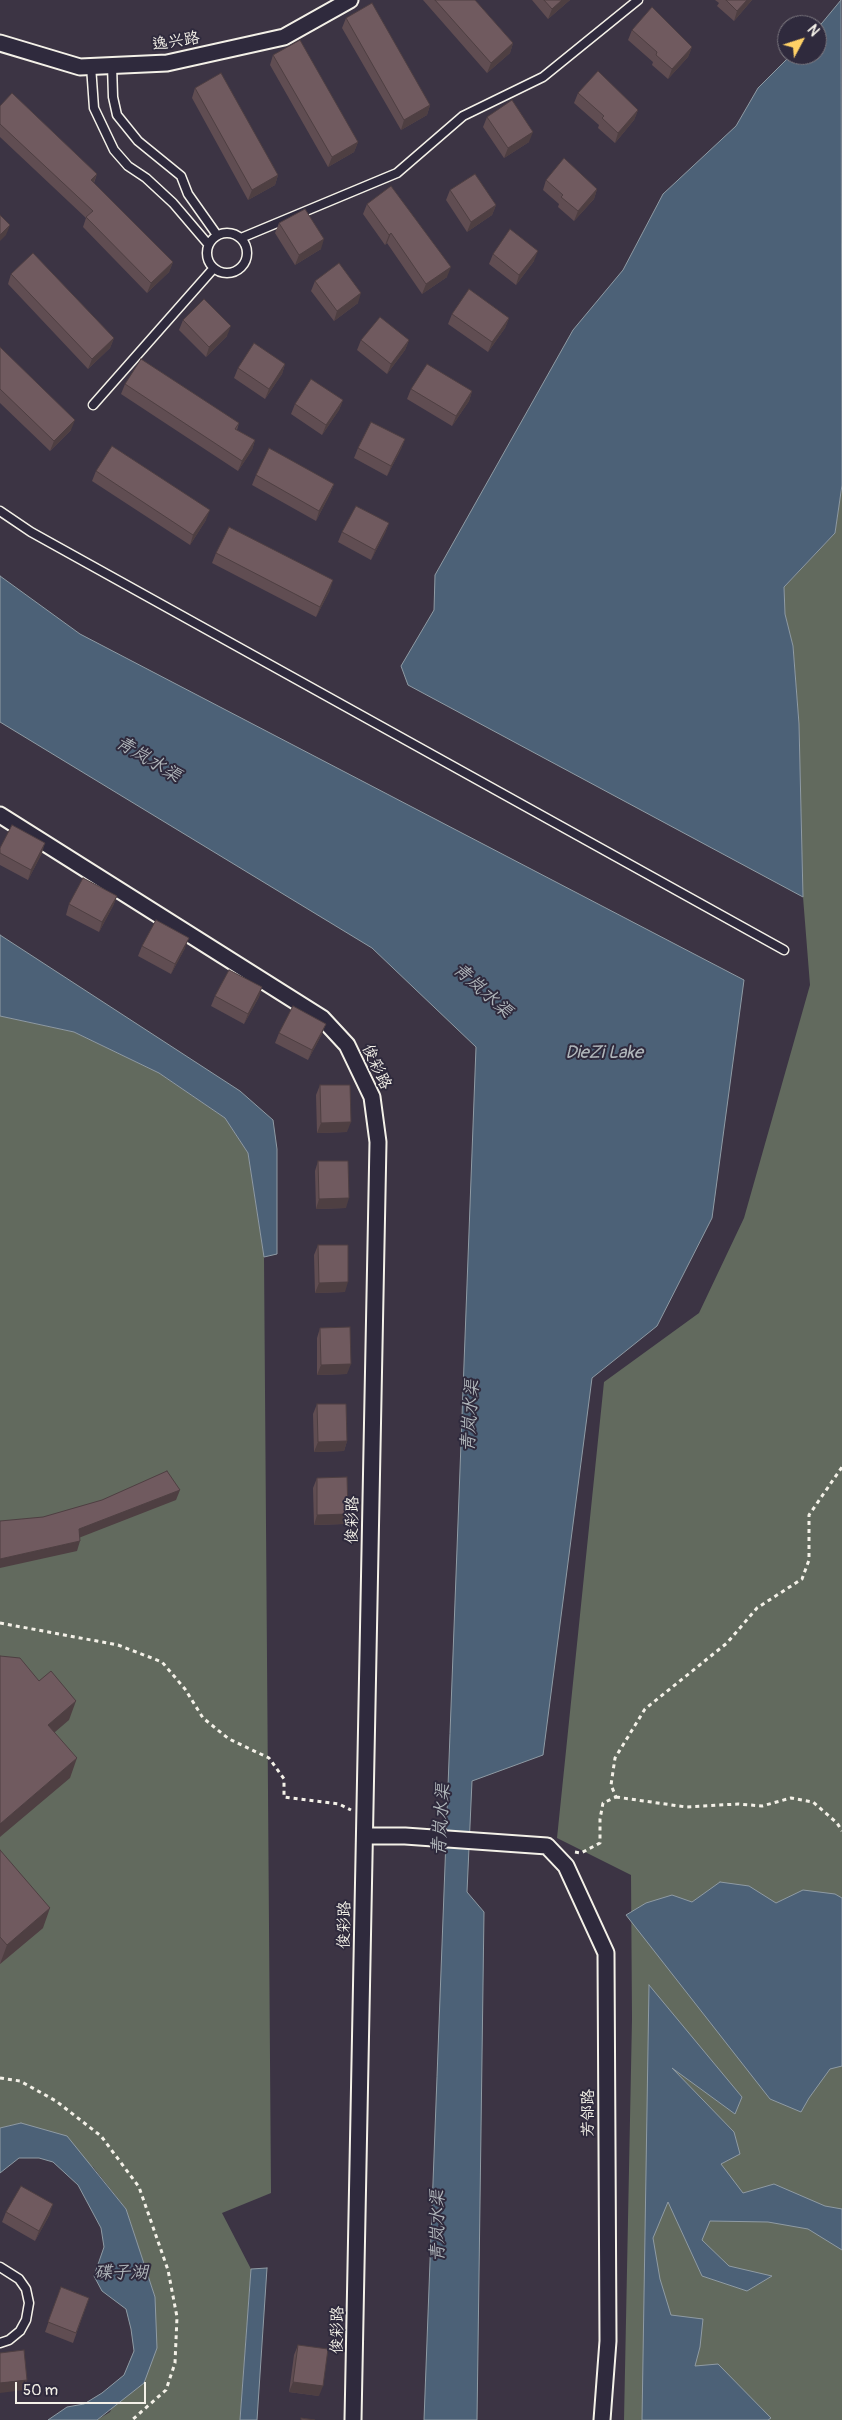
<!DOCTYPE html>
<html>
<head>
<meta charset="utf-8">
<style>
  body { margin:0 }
  #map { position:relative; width:842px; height:2420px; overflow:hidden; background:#3c3444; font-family:Pangolin,sans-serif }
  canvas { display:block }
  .north { position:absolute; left:777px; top:15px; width:50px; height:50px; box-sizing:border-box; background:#2f2a3d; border:1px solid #7e7a81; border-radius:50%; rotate:50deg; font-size:14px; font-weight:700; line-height:20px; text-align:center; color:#f4f1e8 }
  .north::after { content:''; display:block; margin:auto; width:18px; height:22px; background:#ffd166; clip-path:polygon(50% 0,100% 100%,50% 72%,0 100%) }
  .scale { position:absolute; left:15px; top:2382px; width:131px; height:22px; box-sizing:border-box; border:2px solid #f4f1e8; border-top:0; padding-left:6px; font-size:15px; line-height:18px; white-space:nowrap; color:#f4f1e8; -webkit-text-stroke:4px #2f2a3d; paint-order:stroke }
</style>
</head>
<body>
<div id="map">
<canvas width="842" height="2420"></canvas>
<div class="north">N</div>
<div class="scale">50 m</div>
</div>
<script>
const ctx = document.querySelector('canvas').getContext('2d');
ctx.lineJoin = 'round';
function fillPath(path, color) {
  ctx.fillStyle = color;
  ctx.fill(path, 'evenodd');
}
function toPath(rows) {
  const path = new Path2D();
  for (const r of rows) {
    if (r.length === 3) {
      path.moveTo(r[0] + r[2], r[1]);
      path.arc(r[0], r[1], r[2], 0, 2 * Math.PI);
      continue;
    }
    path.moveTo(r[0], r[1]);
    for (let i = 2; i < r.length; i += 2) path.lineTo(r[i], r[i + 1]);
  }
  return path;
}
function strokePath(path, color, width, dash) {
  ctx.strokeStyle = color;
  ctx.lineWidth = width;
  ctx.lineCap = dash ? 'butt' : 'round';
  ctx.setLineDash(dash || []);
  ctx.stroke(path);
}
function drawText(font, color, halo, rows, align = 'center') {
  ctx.font = font + ' Pangolin,"LXGW WenKai TC",sans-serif';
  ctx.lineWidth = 4;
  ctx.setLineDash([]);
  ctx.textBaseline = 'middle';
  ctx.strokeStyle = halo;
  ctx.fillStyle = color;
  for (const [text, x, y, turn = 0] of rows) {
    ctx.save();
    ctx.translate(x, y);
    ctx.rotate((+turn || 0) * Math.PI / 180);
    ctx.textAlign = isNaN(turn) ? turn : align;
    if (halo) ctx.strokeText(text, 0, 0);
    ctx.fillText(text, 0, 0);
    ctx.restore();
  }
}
const green = toPath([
  [842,485,842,2420,624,2420,632,2019,631,1875,557,1838,604,1382,699,1313,744,1218,810,985,803,897,799,724,793,646,785,614,784,587,835,533],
  [0,1016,74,1032,159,1073,225,1118,248,1153,264,1257,271,2193,222,2213,251,2269,240,2420,97,2420,110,2412,155,2297,126,2209,93,2167,21,2123,0,2128]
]);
const water = toPath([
  [841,0,842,485,835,533,784,587,785,614,793,646,799,724,803,897,408,685,401,666,434,610,435,575,573,330,623,270,663,194,736,126,758,88,791,55,817,55,817,29,841,0],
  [0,576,80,634,744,980,712,1218,657,1326,592,1378,543,1755,472,1781,467,1892,484,1912,477,2420,424,2420,476,1047,372,948,0,722,0,576],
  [0,935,240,1091,273,1120,277,1149,277,1254,264,1257,248,1153,225,1118,159,1073,74,1032,0,1016,0,935],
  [720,1882,749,1886,776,1903,803,1890,835,1894,842,1898,842,2066,830,2069,809,2098,801,2112,770,2099,626,1915,646,1903,672,1895,692,1902,720,1882],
  [649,1985,742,2097,735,2114,672,2068,734,2132,740,2154,721,2164,743,2193,774,2184,825,2206,842,2209,842,2250,808,2229,768,2222,710,2221,702,2240,729,2266,772,2276,747,2291,702,2276,668,2202,653,2238,660,2279,671,2315,703,2319,700,2347,695,2366,718,2364,771,2418,768,2420,642,2420,649,1985],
  [21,2123,67,2136,126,2209,155,2297,157,2348,144,2383,97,2420,48,2420,67,2407,84,2404,102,2393,124,2375,134,2351,131,2329,126,2309,102,2291,94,2276,104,2247,101,2228,78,2185,53,2162,39,2158,19,2158,0,2173,0,2128,21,2123],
  [267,2268,257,2420,240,2420,251,2269,267,2268]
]);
const path = toPath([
  [0,1623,118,1645,162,1662,185,1689,203,1718,229,1739,269,1758,284,1779,284,1797,339,1804,351,1810],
  [616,1797,686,1807,738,1804,762,1806,791,1798,813,1802,837,1823,842,1831],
  [575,1852,581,1853,600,1843,600,1819,603,1803,616,1797,611,1785,615,1758,645,1709,727,1643,757,1608,802,1579,809,1560,809,1515,842,1467],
  [0,2078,20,2081,56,2101,101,2136,139,2187,168,2270,177,2317,175,2363,166,2390,132,2420]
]);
const lane = toPath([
  [112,65,113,97,117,115,138,141,181,176,188,194,217,235],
  [91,66,94,108,114,150,128,166,146,178,173,203,208,244],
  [227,253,20],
  [241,238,397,173,463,116,543,77,638,0],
  [93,405,213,269],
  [0,511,31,532,784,950],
  [0,2267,19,2279,26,2289,29,2303,26,2320,20,2331,9,2340,0,2343]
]);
const street = toPath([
  [0,43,80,67,167,63,284,37,350,0],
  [0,815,322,1018,347,1045,372,1097,378,1142,353,2420],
  [365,1836,405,1836,547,1846,566,1866,606,1953,608,2341,602,2420]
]);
const wall = toPath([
  [423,0,475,0,513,43,510,53,487,73],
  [532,0,570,0,548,19],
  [715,0,752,0,734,21,717,6,719,3],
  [346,18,430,105,427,115,401,130,342,28],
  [632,30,692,47,688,57,668,79,652,65,653,62,628,40],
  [273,55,358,142,354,152,328,167,270,65],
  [195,88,278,175,275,185,248,200,192,98],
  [578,93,638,110,634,120,615,143,598,128,599,125,574,103],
  [0,106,97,174,94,183,173,262,169,272,147,293,83,227,86,218,0,137],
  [487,117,529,142,504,158,483,127],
  [546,180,597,189,594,199,574,221,558,207,559,204,543,190],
  [450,190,496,205,492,215,467,232,446,200],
  [367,204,447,277,422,294,387,243,385,245,363,214],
  [279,223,321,249,295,265,275,233],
  [493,254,534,261,516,285,489,264],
  [11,274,114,338,110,348,88,369,8,284],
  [315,281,358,303,334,321,311,291],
  [452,314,509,318,505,328,488,352,448,324],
  [183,320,227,336,206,357,179,330],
  [361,340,409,340,405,350,387,374,357,350],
  [0,347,71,430,50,451,0,403],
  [285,364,282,374,265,399,234,378,238,368],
  [125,384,239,423,237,430,255,440,252,450,238,471,121,394],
  [411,389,472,391,469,401,452,426,407,399],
  [343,400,339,410,322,435,291,414,295,404],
  [405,439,401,449,387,476,354,458,358,448],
  [96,471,206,520,190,545,92,481],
  [256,475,334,484,330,494,316,521,252,485],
  [389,523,385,533,371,560,338,542,342,532],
  [216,553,330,590,316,617,212,563],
  [0,848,42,853,28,880,0,865],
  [117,896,113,906,99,932,66,915,69,904],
  [142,946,185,948,171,974,138,956],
  [262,987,259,997,244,1024,211,1006,215,996],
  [279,1033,322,1034,308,1060,275,1043],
  [320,1085,347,1132,317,1133,316,1095],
  [318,1161,346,1208,316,1209,315,1171],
  [318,1245,345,1292,315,1293,314,1255],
  [320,1328,347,1374,317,1375,317,1338],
  [317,1404,347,1441,344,1451,314,1452,313,1414],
  [317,1478,344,1524,314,1525,313,1488],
  [0,1850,43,1928,0,1964],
  [6,2212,50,2214,35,2241,2,2222],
  [61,2287,89,2298,73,2343,45,2332],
  [298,2345,319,2396,289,2392,294,2355]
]);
const shadedWall = toPath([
  [562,0,570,0,548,19,552,9],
  [747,0,752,0,734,21,737,11],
  [513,43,510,53,487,73,491,63],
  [692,47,688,57,668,79,672,69],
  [430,105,427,115,401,130,404,120],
  [638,110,634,120,615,143,618,133],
  [533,132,529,142,504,158,508,148],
  [358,142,354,152,328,167,332,157],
  [97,174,93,184,91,180],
  [278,175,275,185,248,200,252,190],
  [597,189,594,199,574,221,578,211],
  [496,205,492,215,467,232,471,222],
  [10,225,6,235,0,241,0,235],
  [391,233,387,243,385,245,389,235],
  [324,239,321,249,295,265,299,255],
  [538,251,534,261,516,285,519,275],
  [173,262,169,272,147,293,151,283],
  [451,267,447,277,422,294,426,284],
  [361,293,358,303,334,321,337,311],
  [509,318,505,328,488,352,492,342],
  [231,326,227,336,206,357,209,347],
  [114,338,110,348,88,369,92,359],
  [409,340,405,350,387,374,391,364],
  [285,364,282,374,265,399,269,389],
  [472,391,469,401,452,426,456,416],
  [343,400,339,410,322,435,326,425],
  [75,420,71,430,50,451,54,441],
  [405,439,401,449,387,476,391,466],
  [255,440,252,450,238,471,242,461],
  [334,484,330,494,316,521,319,511],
  [210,510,206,520,190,545,193,535],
  [389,523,385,533,371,560,375,550],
  [333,580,330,590,316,617,320,607],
  [45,843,42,853,28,880,31,870],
  [117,896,113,906,99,932,102,922],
  [189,938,185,948,171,974,175,964],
  [262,987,259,997,244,1024,248,1014],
  [326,1024,322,1034,308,1060,312,1050],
  [351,1122,347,1132,317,1133,321,1123],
  [349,1198,346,1208,316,1209,319,1199],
  [348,1282,345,1292,315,1293,319,1283],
  [351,1364,347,1374,317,1375,321,1365],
  [347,1441,344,1451,314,1452,318,1442],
  [180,1490,176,1500,76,1539,79,1529],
  [348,1514,344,1524,314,1525,317,1515],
  [80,1541,77,1551,0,1568,0,1559],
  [76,1701,69,1720,41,1744,48,1725],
  [77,1758,70,1778,0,1837,0,1824],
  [50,1908,43,1928,0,1964,7,1945],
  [53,2204,50,2214,35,2241,39,2231],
  [27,2380,24,2390,0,2393,0,2383],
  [293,2382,323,2386,319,2396,289,2392]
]);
const building = toPath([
  [435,0,475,0,513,43,491,63,435,0],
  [544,0,562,0,552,9,544,0],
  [726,0,747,0,737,11,726,0],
  [372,3,430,105,404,120,346,18,372,3],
  [652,7,692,47,672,69,656,55,657,52,632,30,652,7],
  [300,40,358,142,332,157,273,55,300,40],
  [598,71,638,110,618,133,602,118,604,116,578,93,598,71],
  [221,73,278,175,252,190,195,88,221,73],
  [12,93,97,174,91,180,173,262,151,283,86,217,93,211,0,124,0,106,12,93],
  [512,100,533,132,508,148,487,117,512,100],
  [564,158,597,189,578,211,561,197,563,195,546,180,564,158],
  [475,174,496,205,471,222,450,190,475,174],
  [391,186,451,267,426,284,391,233,389,235,367,204,391,186],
  [305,209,324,239,299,255,279,223,305,209],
  [0,215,10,225,0,235,0,215],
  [510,229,538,251,519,275,493,254,510,229],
  [33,253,114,338,92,359,11,274,33,253],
  [339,263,361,293,337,311,315,281,339,263],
  [469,289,509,318,492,342,452,314,469,289],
  [204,299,231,326,209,347,183,320,204,299],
  [380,317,409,340,391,364,361,340,380,317],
  [254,343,285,364,269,389,238,368,254,343],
  [0,347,75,420,54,441,0,389,0,347],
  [141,359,239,423,235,429,255,440,242,461,125,384,141,359],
  [427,364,472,391,456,416,411,389,427,364],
  [311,379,343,400,326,425,295,404,311,379],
  [371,422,405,439,391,466,358,448,371,422],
  [112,446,210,510,193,535,96,471,112,446],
  [269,448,334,484,319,511,256,475,269,448],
  [356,506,389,523,375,550,342,532,356,506],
  [229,527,333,580,320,607,216,553,229,527],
  [12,825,45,843,31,870,0,853,0,848,12,825],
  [83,878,117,896,102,922,69,904,83,878],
  [156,920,189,938,175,964,142,946,156,920],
  [229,970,262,987,248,1014,215,996,229,970],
  [293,1006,326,1024,312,1050,279,1033,293,1006],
  [320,1085,350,1085,351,1122,321,1123,320,1085],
  [318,1161,348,1161,349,1198,319,1199,318,1161],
  [318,1245,348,1245,348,1282,319,1283,318,1245],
  [350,1327,351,1364,321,1365,320,1328,350,1327],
  [317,1404,346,1404,347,1441,318,1442,317,1404],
  [167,1471,180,1490,79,1529,80,1541,0,1559,0,1521,43,1517,102,1500,167,1471],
  [347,1477,348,1514,317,1515,317,1478,347,1477],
  [0,1656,20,1658,39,1681,51,1671,76,1701,48,1725,77,1758,0,1824,0,1656],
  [0,1850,50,1908,7,1945,0,1937,0,1850],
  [21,2186,53,2204,39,2231,6,2212,21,2186],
  [61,2287,89,2298,76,2333,48,2322,61,2287],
  [298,2345,328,2349,323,2386,293,2382,298,2345],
  [24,2350,27,2380,0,2383,0,2353,24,2350],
  [301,2418,315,2420,301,2420,301,2418]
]);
const streetNames = [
  ["逸兴路",176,42,-9],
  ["俊彩路",376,1067,65],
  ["俊彩路",353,1520,-89],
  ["俊彩路",345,1925,-89],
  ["芳邻路",589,2113,-90],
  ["俊彩路",338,2330,-89]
];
const waterNames = [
  ["青岚水渠",148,760,31],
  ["青岚水渠",482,991,42],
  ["DieZi Lake",604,1053],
  ["青岚水渠",471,1416,-86],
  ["青岚水渠",442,1820,-86],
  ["青岚水渠",438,2226,-90],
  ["碟子湖",121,2273]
];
fillPath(green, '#626a5e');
fillPath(water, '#4c6177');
strokePath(water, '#8f9ba4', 1);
strokePath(lane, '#f4f1e8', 11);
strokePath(street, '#f4f1e8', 19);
strokePath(path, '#f4f1e8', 3, [4, 4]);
strokePath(lane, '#2f2a3d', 8);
strokePath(street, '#2f2a3d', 15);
fillPath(wall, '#604d52');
fillPath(shadedWall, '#4e3f42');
fillPath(building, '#705a5f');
strokePath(building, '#4e3f42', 1);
drawText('16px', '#f4f1e8', '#2f2a3d', streetNames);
drawText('italic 18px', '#b1b7bb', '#2f2a3d', waterNames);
</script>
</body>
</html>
